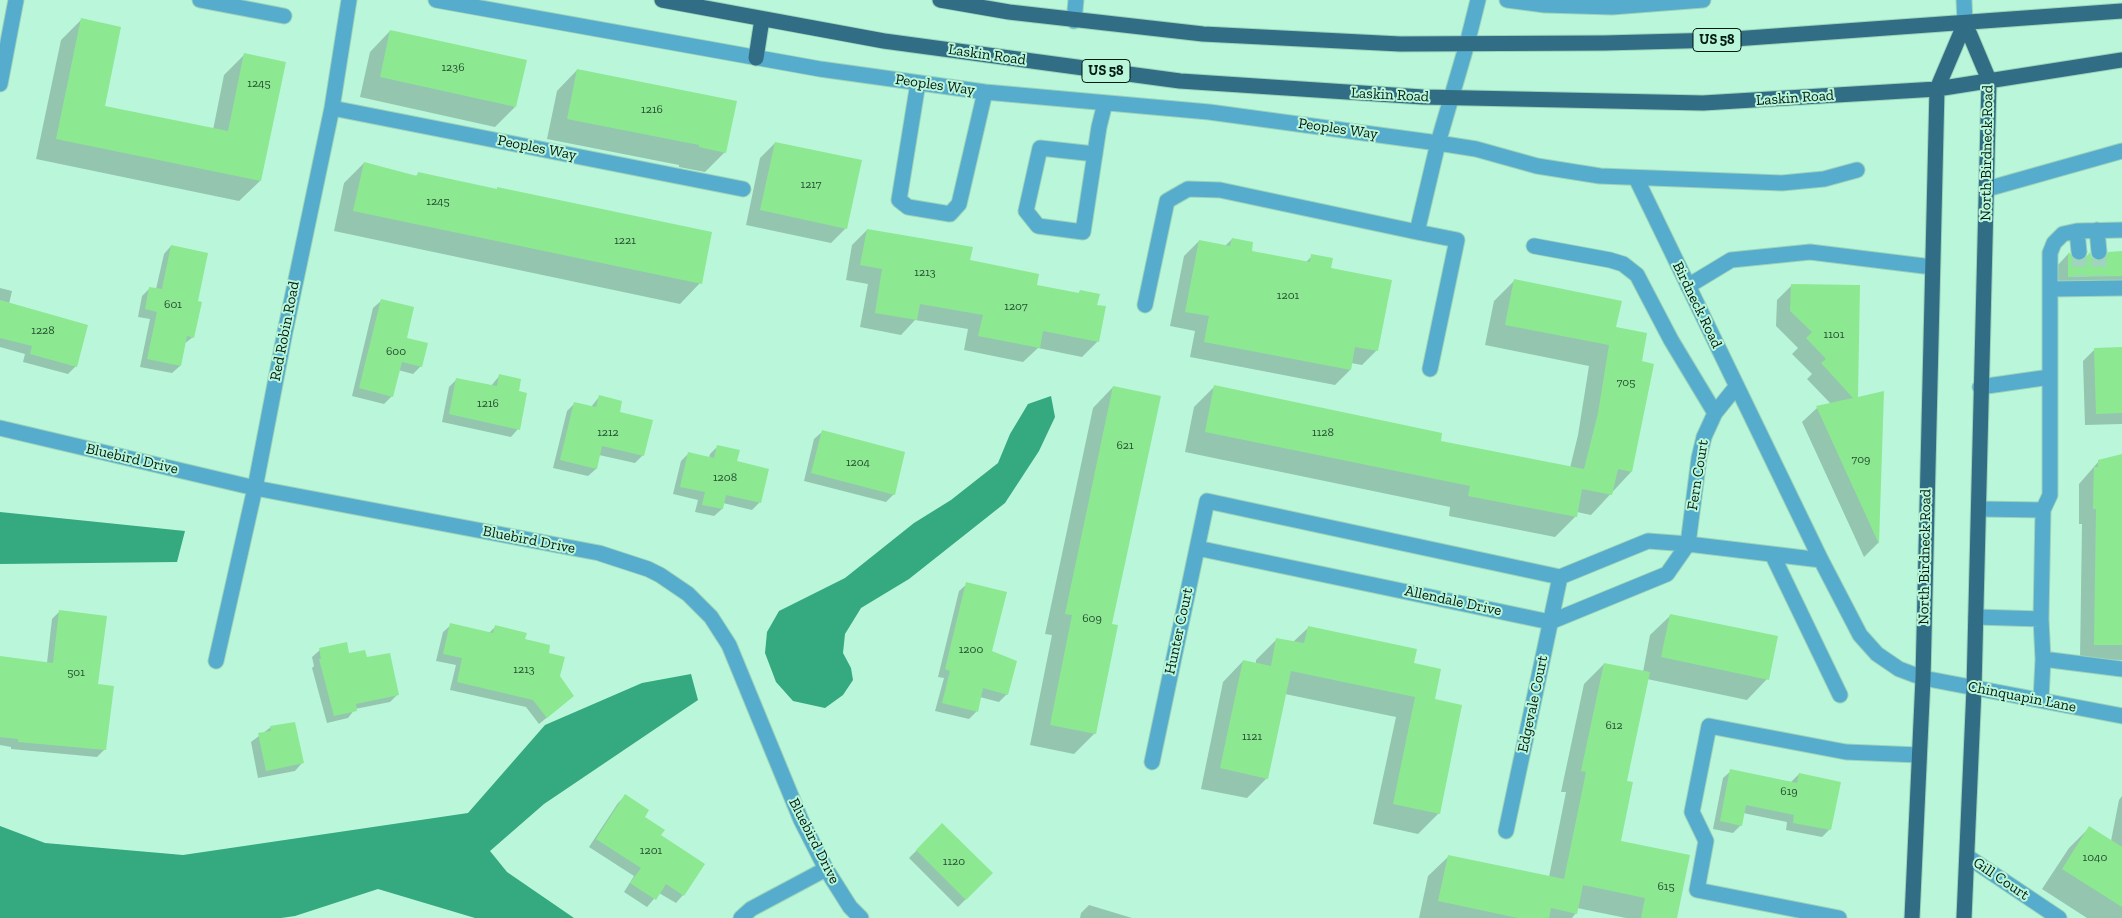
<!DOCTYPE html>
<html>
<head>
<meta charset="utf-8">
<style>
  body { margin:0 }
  canvas { display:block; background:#b9f6da }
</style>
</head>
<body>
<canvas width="2122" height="918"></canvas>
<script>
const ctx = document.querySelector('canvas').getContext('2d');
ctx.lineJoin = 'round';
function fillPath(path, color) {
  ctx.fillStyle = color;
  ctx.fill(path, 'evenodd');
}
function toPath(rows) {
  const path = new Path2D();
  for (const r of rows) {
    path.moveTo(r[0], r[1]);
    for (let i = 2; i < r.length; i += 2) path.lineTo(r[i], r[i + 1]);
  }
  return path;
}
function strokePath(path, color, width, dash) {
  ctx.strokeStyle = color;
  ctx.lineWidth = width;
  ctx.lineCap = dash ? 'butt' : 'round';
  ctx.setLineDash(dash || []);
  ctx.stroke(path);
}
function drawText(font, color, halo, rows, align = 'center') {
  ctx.font = font + ' "Zilla Slab",serif';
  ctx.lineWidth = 4;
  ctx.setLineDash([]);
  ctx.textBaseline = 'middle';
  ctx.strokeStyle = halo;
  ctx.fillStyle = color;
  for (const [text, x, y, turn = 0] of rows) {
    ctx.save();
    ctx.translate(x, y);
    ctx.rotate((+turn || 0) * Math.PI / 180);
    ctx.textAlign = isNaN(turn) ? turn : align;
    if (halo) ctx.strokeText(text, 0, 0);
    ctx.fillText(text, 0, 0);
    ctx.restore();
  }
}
const water = toPath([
  [1051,396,1055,417,1039,451,1005,503,909,579,861,608,845,634,843,653,851,668,853,680,843,695,825,708,793,701,776,682,765,653,767,632,779,611,845,578,914,523,951,500,998,463,1010,434,1028,404],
  [0,512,185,531,177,562,0,564],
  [691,674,698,700,544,804,490,851,507,872,574,918,475,918,378,889,295,916,281,918,0,918,0,826,45,843,183,855,468,813,545,725,642,683]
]);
const shadow = toPath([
  [81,20,103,107,213,130,224,75,245,54,260,181,239,201,36,159,61,40],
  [390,31,515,107,495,127,360,97,370,52],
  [577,70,725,152,705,172,679,167,679,165,547,139,557,91],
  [775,143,846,228,831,243,746,225,760,158],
  [364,163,415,177,418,174,496,190,498,188,700,283,680,304,334,231,344,183],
  [867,230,969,261,1035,286,1078,294,1080,291,1096,306,1104,307,1097,342,1082,357,1038,348,1023,362,964,350,968,329,915,320,901,335,860,327,868,284,846,280,852,245],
  [1232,239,1250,252,1305,263,1312,256,1330,269,1377,350,1362,365,1351,363,1350,370,1335,385,1190,357,1195,331,1170,326,1184,256,1199,241,1225,246],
  [171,246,197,302,193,337,184,344,180,366,172,373,140,367,150,319,138,317,142,296,150,288,156,289,164,254],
  [2109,253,2122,253,2122,287,2057,288,2057,266,2068,254,2074,261,2082,262,2089,254,2091,259,2099,263],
  [1514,281,1615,328,1640,362,1631,472,1591,515,1577,512,1576,516,1555,537,1449,516,1450,507,1185,452,1194,407,1214,387,1439,442,1570,468,1578,435,1589,366,1485,345,1494,301],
  [1792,285,1857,398,1883,392,1878,543,1864,557,1802,422,1817,408,1831,404,1807,379,1812,374,1792,354,1798,348,1776,326,1777,300],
  [0,288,12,291,9,304,76,366,68,374,23,362,25,354,0,347],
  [381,301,421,366,413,374,398,370,392,396,384,404,352,396,373,308],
  [2122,348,2122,424,2085,425,2083,361,2095,349],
  [500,375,518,429,511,437,442,422,449,387,457,379,491,386],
  [1113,387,1095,733,1074,754,1030,745,1052,635,1045,634,1093,408],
  [599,397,618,413,643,455,635,463,599,455,596,469,588,476,553,468,567,411,575,403,591,407],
  [822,432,894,494,886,502,804,481,814,439],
  [718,446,736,462,760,502,752,510,723,503,722,509,714,516,695,512,698,500,673,494,681,461,688,454,709,458,710,454],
  [2122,457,2122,660,2080,659,2082,524,2079,524,2079,484,2099,461],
  [967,584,1007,694,999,702,980,697,976,712,969,719,935,711,944,678,938,677,959,591],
  [60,611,105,749,97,757,11,749,11,747,0,745,0,657,47,663,52,619],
  [1671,615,1767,679,1747,700,1647,679,1625,782,1620,842,1676,918,1626,918,1577,908,1576,913,1572,918,1419,918,1428,876,1449,856,1549,877,1566,792,1561,792,1584,684,1604,664,1643,672,1650,635],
  [451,625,489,633,495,627,524,640,547,654,558,676,573,696,539,724,526,707,450,690,456,665,436,661,443,632],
  [1309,627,1412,664,1433,700,1439,813,1418,834,1373,824,1396,717,1285,694,1267,778,1247,798,1201,789,1223,682,1243,661,1256,664,1256,660,1277,639,1293,642],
  [320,650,366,659,397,695,390,702,355,709,348,718,327,723,312,668,314,666,312,657],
  [271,727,302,763,295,771,258,778,251,742],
  [1731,771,1791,782,1799,774,1829,830,1822,837,1786,830,1787,822,1743,813,1741,825,1733,833,1713,829,1723,778],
  [625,796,660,835,683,895,676,903,659,893,647,907,624,892,634,876,589,847,618,803],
  [2122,796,2122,918,2087,918,2042,889,2069,848,2089,828,2111,841,2119,800],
  [942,825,991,874,958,907,909,858],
  [1089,905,1132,918,1080,918,1081,913]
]);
const building = toPath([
  [81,18,121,27,105,106,228,131,244,53,286,62,261,181,56,139],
  [390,30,527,60,516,107,380,77],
  [577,69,737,101,726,153,699,147,699,145,567,119],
  [775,142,862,160,847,229,760,210],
  [364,162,417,176,418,172,497,189,497,187,712,232,702,284,353,211],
  [867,229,973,247,970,260,1039,274,1037,285,1079,293,1080,290,1100,294,1097,305,1106,306,1099,342,1043,331,1040,348,978,336,983,315,920,304,917,320,875,313,882,269,860,265],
  [1232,238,1253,242,1252,251,1310,262,1311,254,1333,258,1331,268,1392,280,1378,351,1355,347,1351,370,1204,342,1209,316,1185,312,1199,240,1230,246],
  [171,245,208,253,198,301,202,302,194,338,187,336,181,366,147,359,157,312,145,309,149,287,162,289],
  [2122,251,2122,276,2068,277,2068,253,2070,253,2075,260,2079,261,2085,259,2090,252,2092,258,2099,261,2105,259,2108,252],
  [1514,279,1622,301,1616,327,1647,333,1642,361,1654,364,1632,472,1618,469,1612,495,1582,489,1577,517,1468,496,1470,486,1205,432,1214,385,1442,433,1441,441,1584,469,1598,413,1609,345,1505,325],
  [1791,284,1860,285,1858,397,1884,391,1879,544,1816,406,1853,398,1821,363,1826,359,1806,338,1812,332,1790,311],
  [381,299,414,307,407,338,428,343,422,367,402,362,393,397,359,388],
  [0,300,88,325,77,367,30,354,32,346,0,338],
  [2122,347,2122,413,2096,414,2094,348],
  [499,374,521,379,519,391,527,393,520,430,449,414,456,378,497,386],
  [1113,386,1161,396,1112,624,1118,625,1096,734,1050,725,1072,615,1065,614],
  [599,395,622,401,620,412,653,420,644,456,602,446,597,469,560,460,574,402,596,407],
  [822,430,905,452,895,495,811,473],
  [717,445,740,450,737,461,769,469,761,503,726,495,723,509,702,505,705,492,680,487,688,452,714,458],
  [2122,454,2122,645,2094,645,2096,509,2093,509,2094,467,2098,467,2098,460],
  [966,582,1007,592,992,651,1017,661,1008,695,983,688,978,712,942,703,950,671,945,669],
  [59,610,107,616,98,684,114,686,106,750,18,742,18,739,0,737,0,656,53,663],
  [1670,614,1778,636,1769,680,1661,657],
  [450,623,493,633,495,625,527,633,525,639,550,645,549,653,565,657,560,676,574,696,547,718,533,700,457,682,462,658,443,654],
  [1308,626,1417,649,1414,663,1441,669,1435,699,1462,705,1440,814,1393,804,1415,697,1291,671,1268,779,1220,768,1243,660,1271,666,1276,638,1304,643],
  [347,642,349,653,365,650,367,657,390,653,399,695,356,704,357,711,334,716,319,659,321,659,319,648],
  [1604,663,1650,672,1627,781,1633,782,1621,841,1690,855,1677,918,1641,918,1645,898,1583,885,1577,914,1551,908,1549,918,1518,918,1438,901,1448,855,1564,879,1586,772,1581,771],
  [295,722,304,763,266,771,258,733,271,731,270,726],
  [1730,769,1797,783,1799,773,1841,782,1831,830,1793,823,1794,815,1746,805,1742,826,1720,821],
  [625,794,649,810,645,817,665,830,661,835,705,864,684,896,666,884,656,900,630,883,641,868,596,839],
  [942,823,993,873,966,900,916,850],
  [2089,826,2122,847,2122,907,2062,869]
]);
const minorTunnel = toPath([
  [2079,252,2080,277],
  [2099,252,2099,276]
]);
const minor = toPath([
  [200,0,284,16],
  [436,0,820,69,985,92,1209,112,1438,143,1476,149,1537,166,1600,176,1782,183,1824,179,1857,170],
  [1507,0,1545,5,1612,7,1703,0],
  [1964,0,1965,23],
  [1074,21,1076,0],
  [918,83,899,200,908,207,950,214,959,204,985,92],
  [0,84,16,0],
  [332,108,743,189],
  [1095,154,1040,148,1026,211,1038,226,1083,232,1099,127,1105,103],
  [1636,178,1821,560,1860,635,1877,654,1899,669,1923,678,2122,716],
  [1987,189,2122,151],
  [2097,230,2099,252],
  [2077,231,2079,252],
  [1417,232,1457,240,1430,369],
  [1534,246,1610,260,1623,264,1637,275,1671,340,1715,413],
  [1688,286,1731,260,1810,252,1932,267],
  [2051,289,2122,288],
  [1145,305,1167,201,1188,189,1220,190,1417,232,1438,143,1467,44,1478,0],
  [1980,387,2050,377,2050,253,2054,243,2063,234,2077,231,2122,230],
  [0,428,255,488,599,553,648,569,660,575,688,594,711,617,729,645,801,820,826,869,850,907,861,918],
  [2043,510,2050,495,2050,377],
  [1197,548,1550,622,1667,574,1688,544,1699,458,1704,437,1715,413,1736,387],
  [1772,554,1840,695],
  [1976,617,2041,619,2043,510,1979,509],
  [2041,619,2043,659,2041,700],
  [2043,659,2122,669],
  [216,661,255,488,285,332,332,108,349,0],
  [1152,762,1207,501,1560,577,1648,541,1688,544,1821,560],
  [1506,831,1560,577],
  [1968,857,2059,918],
  [741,918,751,909,826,869],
  [1839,918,1697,890,1706,841,1692,812,1709,726,1846,752,1919,755]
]);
const major = toPath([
  [662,0,884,41,1180,81,1423,97,1703,103,1937,89,2122,60],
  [940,0,1009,12,1203,34,1400,44,1604,43,1720,40,2122,11],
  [756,58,762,19],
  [1912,918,1923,678,1937,89,1965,23],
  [1964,918,1974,688,1989,80,1965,23]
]);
const numberNames = [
  ["1236",453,68],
  ["1245",259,84],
  ["1216",652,110],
  ["1217",811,185],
  ["1245",438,202],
  ["1221",625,241],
  ["1213",925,273],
  ["1201",1288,296],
  ["601",173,305],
  ["1207",1016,307],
  ["1228",43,331],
  ["1101",1834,335],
  ["600",396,352],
  ["705",1626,383],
  ["1216",488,404],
  ["1212",608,433],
  ["1128",1323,433],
  ["621",1125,446],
  ["709",1861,460],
  ["1204",858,463],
  ["1208",725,478],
  ["609",1092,619],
  ["1200",971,650],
  ["1213",524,670],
  ["501",76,673],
  ["612",1614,726],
  ["1121",1252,737],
  ["619",1789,792],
  ["1201",651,851],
  ["1040",2095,858],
  ["1120",954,862],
  ["615",1666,887]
];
const shields = [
  [1717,40,48],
  [1106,71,48]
];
const shieldNames = [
  ["US 58",1717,40],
  ["US 58",1106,71]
];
const streetNames = [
  ["Laskin Road",987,55,8],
  ["Peoples Way",935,85,8],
  ["Laskin Road",1390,95,3],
  ["Laskin Road",1795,98,-4],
  ["Peoples Way",1338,129,8],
  ["Peoples Way",537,148,11],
  ["North Birdneck Road",1987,153,-89],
  ["Birdneck Road",1697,305,64],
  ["Red Robin Road",285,331,-79],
  ["Bluebird Drive",132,459,13],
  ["Fern Court",1698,475,-81],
  ["Bluebird Drive",529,540,11],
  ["North Birdneck Road",1925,557,-89],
  ["Allendale Drive",1453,601,12],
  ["Hunter Court",1179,631,-78],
  ["Chinquapin Lane",2022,697,11],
  ["Edgevale Court",1533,704,-78],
  ["Bluebird Drive",814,841,63],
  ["Gill Court",2001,879,34]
];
fillPath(water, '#35a97f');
fillPath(shadow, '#0003');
fillPath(building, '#8ce991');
strokePath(minorTunnel, '#9ed5bc', 15, [15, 8]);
strokePath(minor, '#9cd3ba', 17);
strokePath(major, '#9cd3ba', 17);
strokePath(minor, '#56accc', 15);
strokePath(major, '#316d84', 15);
drawText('12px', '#254e32', null, numberNames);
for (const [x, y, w] of shields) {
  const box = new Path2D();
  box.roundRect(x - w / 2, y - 11.5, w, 23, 4);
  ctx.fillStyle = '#b9f6da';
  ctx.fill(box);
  strokePath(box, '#031b12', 1);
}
drawText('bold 14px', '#031b12', null, shieldNames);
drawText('15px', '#031b12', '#b9f6da', streetNames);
</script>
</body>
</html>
